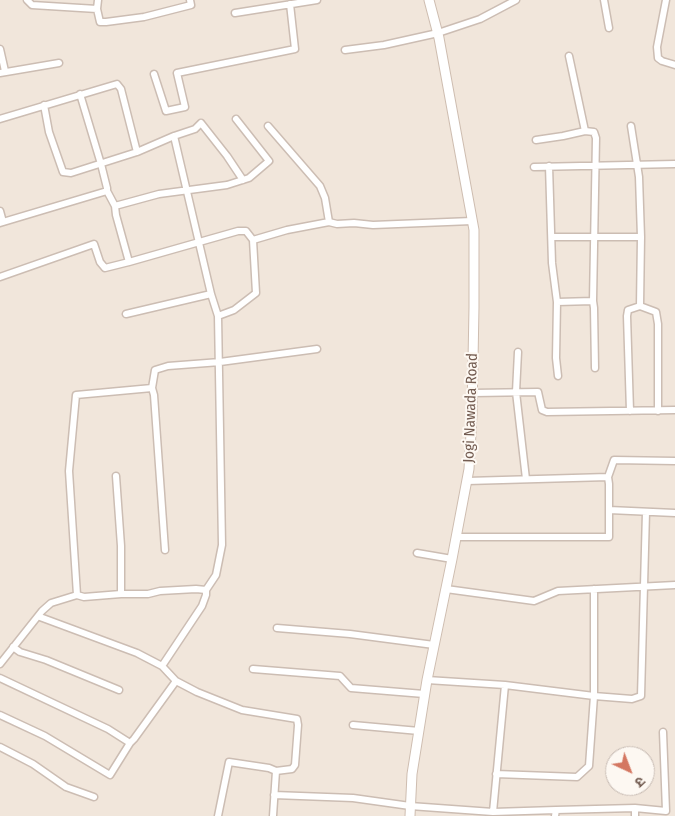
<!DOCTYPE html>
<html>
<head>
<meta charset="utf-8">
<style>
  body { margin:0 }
  #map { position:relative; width:675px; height:816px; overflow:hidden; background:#faf4ec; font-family:"Fira Sans Condensed","Noto Sans Devanagari",sans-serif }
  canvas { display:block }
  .north { position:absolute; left:605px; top:746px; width:50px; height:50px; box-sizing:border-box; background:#fdf8f2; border:1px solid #c6bab2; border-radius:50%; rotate:137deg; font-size:14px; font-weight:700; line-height:20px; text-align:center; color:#735c51 }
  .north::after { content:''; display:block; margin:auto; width:18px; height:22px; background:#d47761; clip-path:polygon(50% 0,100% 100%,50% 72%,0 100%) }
</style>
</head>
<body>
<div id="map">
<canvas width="675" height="816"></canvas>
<div class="north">उ</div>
</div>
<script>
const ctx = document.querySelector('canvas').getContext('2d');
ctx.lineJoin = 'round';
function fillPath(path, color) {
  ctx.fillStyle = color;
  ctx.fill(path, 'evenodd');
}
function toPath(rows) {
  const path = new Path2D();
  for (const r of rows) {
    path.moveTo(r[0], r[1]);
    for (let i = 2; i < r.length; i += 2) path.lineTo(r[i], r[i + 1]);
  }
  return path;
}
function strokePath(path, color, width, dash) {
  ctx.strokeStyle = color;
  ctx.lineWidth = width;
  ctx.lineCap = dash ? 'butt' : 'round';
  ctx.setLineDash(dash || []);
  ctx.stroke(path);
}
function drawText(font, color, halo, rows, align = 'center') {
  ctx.font = font + ' "Fira Sans Condensed",sans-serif';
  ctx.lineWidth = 4;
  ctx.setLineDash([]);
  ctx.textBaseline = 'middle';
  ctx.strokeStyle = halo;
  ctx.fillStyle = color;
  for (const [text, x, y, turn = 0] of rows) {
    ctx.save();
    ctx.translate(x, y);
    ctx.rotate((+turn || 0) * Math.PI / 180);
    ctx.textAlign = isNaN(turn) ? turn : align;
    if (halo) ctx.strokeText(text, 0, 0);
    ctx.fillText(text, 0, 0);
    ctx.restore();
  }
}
const residential = toPath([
  [0,0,675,0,675,816,0,816],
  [615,756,645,756,645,786,615,786]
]);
const street = toPath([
  [27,0,32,5,97,9],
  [98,0,97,9,100,22,106,22,144,17,191,5,190,0],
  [604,0,609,28],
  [666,0,657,47,658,58,662,61,675,65],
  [235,13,317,0],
  [0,49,5,71],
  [345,50,384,45,438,33,480,19,516,0],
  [569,56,585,131],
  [0,73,59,63],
  [154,74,166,111,185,107,177,73,295,49,290,4],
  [80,94,101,164,107,188,107,191,115,206,116,215,129,262,238,231,246,231,253,240,256,293,234,310,218,316],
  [44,105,49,132,63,172,71,173,137,152,174,136,195,129,201,123,227,156,243,180],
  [0,119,117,84,121,89,137,152],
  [268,126,320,186,325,198,329,222],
  [631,126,639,177,641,237,640,306],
  [536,140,563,136,585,131,594,132,596,138,593,301,594,308,595,368],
  [549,166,552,263,557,302,556,358,558,376],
  [534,167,675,164],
  [115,206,159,194,227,185,249,178,269,161,236,119],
  [0,211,3,222],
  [0,223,107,191],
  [552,237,641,237],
  [253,240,287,230,329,222,337,224,354,223,373,225,472,221],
  [0,277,94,244,100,262,105,268,129,262],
  [557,302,593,301],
  [126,314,211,294],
  [518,352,516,392,526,479],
  [473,393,538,392,542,410,547,412,675,410],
  [630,411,627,316,628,310,640,306,656,312,658,324,658,411],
  [116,476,121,546,121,594],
  [467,481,608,477],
  [609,510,675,513],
  [456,537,609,537,609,484,608,477,614,460,675,461],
  [165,550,154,395,152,388,155,370,168,366,220,362,317,349],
  [417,553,452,559],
  [446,589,534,601,558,591,675,585],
  [77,595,69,471,76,395,152,388],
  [40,617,137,653,162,666,176,681,197,692,242,710,297,719,298,725,295,765,292,769,276,771,269,768,229,762,218,816],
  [277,628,350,634,434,645],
  [13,647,20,652,46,660,119,690],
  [0,664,42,611,51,603,77,595,84,597,121,594,148,594,160,591,196,589,206,590],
  [162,666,202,606,206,595,206,590,216,575,222,545,218,316,211,294,174,136],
  [253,669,340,676,351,688,424,694],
  [0,678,108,729,130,743],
  [427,680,505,685,594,696,632,699,641,696,646,512],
  [0,715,45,736,110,775,130,743,134,739,176,681],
  [353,725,419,731],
  [0,747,33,764,66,787,94,797],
  [496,774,577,777,589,766,594,696,594,589],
  [274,795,353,798,410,806,493,812,556,810],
  [493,812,505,685],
  [273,816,276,771],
  [555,816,556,810,635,808,666,811,663,732],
  [635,816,635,808]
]);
const secondary = toPath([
  [410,816,412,774,427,680,452,559,469,469,472,415,474,307,474,230,439,38,429,0]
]);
const streetNames = [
  ["Jogi Nawada Road",471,408,-88]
];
fillPath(residential, '#f1e6db');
strokePath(street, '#ccbdb3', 9);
strokePath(secondary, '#cebdb0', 11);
strokePath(street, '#fff', 6);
strokePath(secondary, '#fff', 9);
drawText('15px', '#735c51', '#fdf8f2', streetNames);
</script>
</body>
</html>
